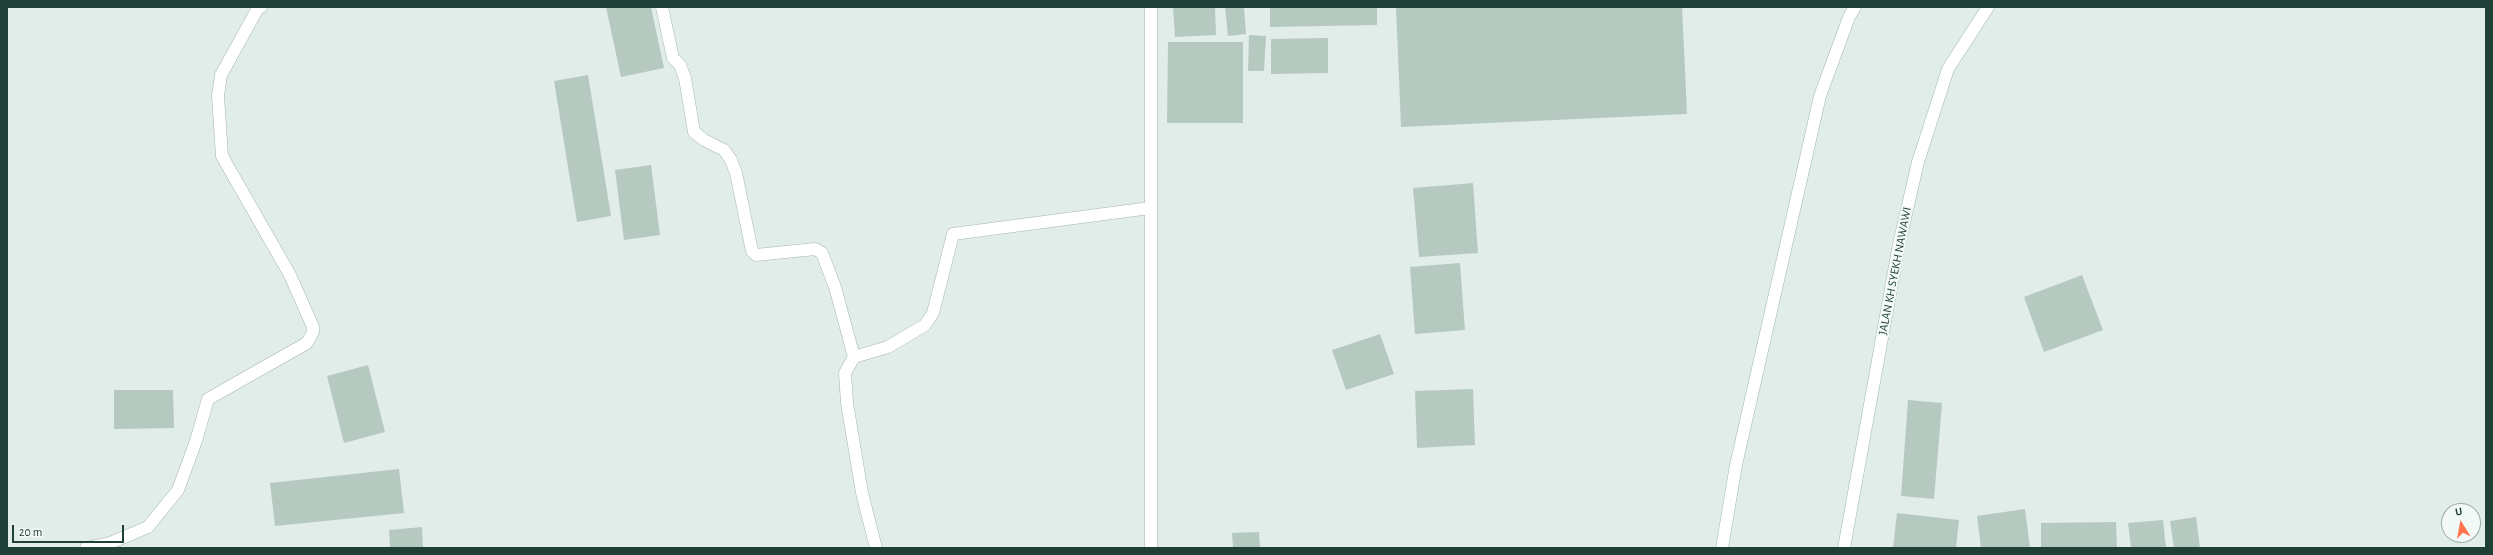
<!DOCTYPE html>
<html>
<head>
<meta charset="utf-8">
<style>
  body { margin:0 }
  #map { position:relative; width:2493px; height:555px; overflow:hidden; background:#e1ede8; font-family:"Alegreya Sans",sans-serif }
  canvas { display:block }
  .frame { position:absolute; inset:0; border:8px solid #1f4037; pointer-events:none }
  .north { position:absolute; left:2441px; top:503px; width:40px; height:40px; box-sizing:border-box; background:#f2f9f6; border:1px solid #9eafaa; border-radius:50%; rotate:349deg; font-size:11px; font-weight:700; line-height:16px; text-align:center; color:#1f4037 }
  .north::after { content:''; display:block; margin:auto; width:14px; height:18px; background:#ff754e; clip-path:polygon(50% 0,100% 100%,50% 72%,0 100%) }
  .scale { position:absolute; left:12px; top:525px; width:112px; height:18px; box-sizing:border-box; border:2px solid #1f4037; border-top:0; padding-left:5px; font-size:12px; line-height:14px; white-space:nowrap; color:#1f4037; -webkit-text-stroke:3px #f2f9f6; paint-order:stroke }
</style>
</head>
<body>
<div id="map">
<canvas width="2493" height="555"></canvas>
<div class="frame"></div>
<div class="north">U</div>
<div class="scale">20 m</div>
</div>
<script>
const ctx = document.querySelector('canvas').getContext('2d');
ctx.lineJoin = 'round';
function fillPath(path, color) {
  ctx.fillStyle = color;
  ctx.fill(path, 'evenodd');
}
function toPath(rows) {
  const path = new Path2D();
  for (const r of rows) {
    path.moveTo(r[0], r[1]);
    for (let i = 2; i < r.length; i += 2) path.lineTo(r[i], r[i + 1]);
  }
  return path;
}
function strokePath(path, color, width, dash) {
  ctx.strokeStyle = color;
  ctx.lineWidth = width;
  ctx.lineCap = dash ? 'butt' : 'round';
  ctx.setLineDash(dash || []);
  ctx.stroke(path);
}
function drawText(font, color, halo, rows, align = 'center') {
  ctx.font = font + ' "Alegreya Sans",sans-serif';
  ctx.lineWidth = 4;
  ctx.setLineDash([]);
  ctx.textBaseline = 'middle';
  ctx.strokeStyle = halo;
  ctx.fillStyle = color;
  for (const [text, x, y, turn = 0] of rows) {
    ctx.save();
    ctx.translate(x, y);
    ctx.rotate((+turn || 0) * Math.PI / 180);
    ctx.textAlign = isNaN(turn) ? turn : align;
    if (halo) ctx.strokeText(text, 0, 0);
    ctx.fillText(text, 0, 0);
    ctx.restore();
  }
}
const building = toPath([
  [606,7,651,7,664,68,621,77],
  [1173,7,1215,7,1216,35,1175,37],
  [1225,7,1244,7,1246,34,1228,36],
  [1270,7,1377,7,1377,25,1270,27],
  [1396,7,1682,7,1687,114,1401,127],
  [1249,35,1266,36,1264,71,1248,71],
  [1328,38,1328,73,1271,74,1271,39],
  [1168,42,1243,42,1243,123,1167,123],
  [588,75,611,216,577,222,554,81],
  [651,165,660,235,624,240,615,170],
  [1473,183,1478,253,1419,257,1413,188],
  [1460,263,1465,330,1415,334,1410,267],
  [2082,275,2103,330,2044,352,2024,297],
  [1380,334,1394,374,1346,390,1332,350],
  [368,365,385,432,344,443,327,376],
  [1473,389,1475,445,1417,448,1415,391],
  [114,390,173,390,174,428,114,429],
  [1908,400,1942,403,1934,499,1901,496],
  [399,469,404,513,275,526,270,483],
  [2025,509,2030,548,1981,548,1977,516],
  [1897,513,1959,520,1956,548,1893,548],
  [2196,517,2200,548,2174,548,2170,521],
  [2163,520,2166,548,2131,548,2128,523],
  [2116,522,2117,548,2041,548,2041,523],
  [422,527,423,548,390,548,389,530],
  [1259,532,1260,548,1233,548,1232,533]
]);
const minor = toPath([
  [662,7,673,58,680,65,685,78,694,132,704,140,724,150,731,160,736,173,752,251,756,255,815,249,822,253,835,287,854,357],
  [1151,7,1151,548],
  [86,548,110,543,148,527,178,490,196,441,208,399,307,343,313,332,313,327,290,275,222,156,218,96,221,75,258,8,261,7],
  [876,548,862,493,847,403,845,373,854,357,888,347,925,325,933,313,953,234,1150,208]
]);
const secondary = toPath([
  [1722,548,1736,465,1820,96,1849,17,1855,7],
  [1844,548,1899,244,1918,162,1948,69,1988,7]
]);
const streetNames = [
  ["JALAN KH SYEKH NAWAWI",1895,271,-79]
];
fillPath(building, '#b6c9c1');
strokePath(minor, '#a3b6af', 13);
strokePath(secondary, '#9ebab0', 13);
strokePath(minor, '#fff', 12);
strokePath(secondary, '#fff', 12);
drawText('12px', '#1f4037', '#f2f9f6', streetNames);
</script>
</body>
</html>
